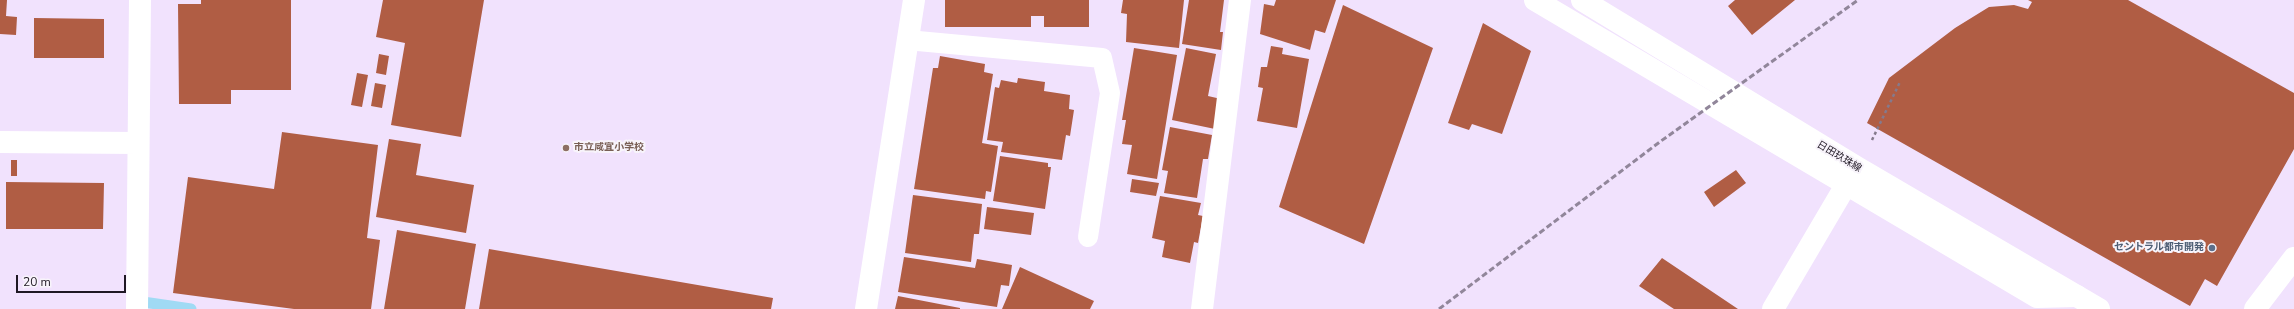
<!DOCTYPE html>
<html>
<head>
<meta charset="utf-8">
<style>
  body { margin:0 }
  #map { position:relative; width:2294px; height:309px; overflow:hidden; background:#f1e2fd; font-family:"Nunito Sans",sans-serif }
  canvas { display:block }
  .scale { position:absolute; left:16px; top:275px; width:110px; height:18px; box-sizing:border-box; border:2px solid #1f1824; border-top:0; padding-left:5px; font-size:12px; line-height:14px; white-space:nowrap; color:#1f1824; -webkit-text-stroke:3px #f8f4fb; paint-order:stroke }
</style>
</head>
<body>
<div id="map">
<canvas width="2294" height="309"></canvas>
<div class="scale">20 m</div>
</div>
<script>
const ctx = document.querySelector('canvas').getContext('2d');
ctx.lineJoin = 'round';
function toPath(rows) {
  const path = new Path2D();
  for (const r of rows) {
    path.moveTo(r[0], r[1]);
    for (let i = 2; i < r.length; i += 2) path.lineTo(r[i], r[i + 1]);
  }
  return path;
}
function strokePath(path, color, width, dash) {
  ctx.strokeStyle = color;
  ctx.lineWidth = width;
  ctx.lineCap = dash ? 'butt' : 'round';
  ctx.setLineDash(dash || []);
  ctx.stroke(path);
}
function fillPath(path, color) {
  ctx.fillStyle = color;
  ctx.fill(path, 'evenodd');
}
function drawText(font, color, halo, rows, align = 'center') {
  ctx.font = font + ' "Nunito Sans","Noto Sans JP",sans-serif';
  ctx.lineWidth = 4;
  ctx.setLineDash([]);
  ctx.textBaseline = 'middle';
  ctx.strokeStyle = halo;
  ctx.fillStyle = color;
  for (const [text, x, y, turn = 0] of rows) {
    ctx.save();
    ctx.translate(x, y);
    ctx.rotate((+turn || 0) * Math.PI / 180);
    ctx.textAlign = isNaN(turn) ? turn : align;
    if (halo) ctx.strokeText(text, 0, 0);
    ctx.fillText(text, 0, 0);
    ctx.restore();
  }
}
const stream = toPath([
  [143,302,191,309]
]);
const building = toPath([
  [0,0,7,0,6,16,17,17,16,35,0,34],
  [201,0,291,0,291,90,231,90,231,104,179,104,178,4,201,4],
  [383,0,484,0,461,137,391,125,405,43,376,37],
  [945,0,1089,0,1089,27,1044,27,1044,16,1031,16,1031,27,945,27],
  [1123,0,1184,0,1179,48,1126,42,1127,14,1121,13],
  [1189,0,1224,0,1220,32,1223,32,1221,50,1182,44],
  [1276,0,1336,0,1325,33,1315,30,1310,50,1260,34,1264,4,1274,6],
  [1735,0,1795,0,1752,35,1728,6],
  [2028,0,2128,0,2294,93,2294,149,2217,286,2205,279,2190,306,1867,123,1889,78,1955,28,1989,7,2014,5,2028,9,2032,2],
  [1343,5,1433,48,1364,244,1279,207],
  [34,18,104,19,104,58,34,58],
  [1483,23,1531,51,1502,134,1472,124,1469,130,1448,123],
  [1271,46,1283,48,1282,54,1309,59,1297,128,1257,121,1263,88,1258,87,1261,67,1267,67],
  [1134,48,1177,55,1157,179,1127,174,1132,145,1122,144,1126,120,1122,120],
  [1186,48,1216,54,1208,96,1221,99,1215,129,1172,120],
  [379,54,389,56,386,75,376,73],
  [940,56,985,64,984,72,993,74,982,143,998,146,991,192,986,191,985,199,914,189,933,68,938,68],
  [357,73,368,75,362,107,351,105],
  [1018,78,1045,82,1044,91,1070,95,1069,109,1074,110,1070,136,1066,135,1062,160,1001,152,1003,142,987,140,995,87,999,88,1001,80,1017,83],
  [375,83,386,85,382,108,371,106],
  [1170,127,1212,135,1208,159,1203,159,1197,198,1164,193,1168,171,1162,170],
  [282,132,378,145,367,238,380,240,371,309,294,309,173,293,188,177,274,189],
  [389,139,421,144,416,175,474,185,466,233,376,217],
  [1000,156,1048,163,1048,167,1051,167,1045,209,993,201],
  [11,160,17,160,17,176,11,176],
  [1736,170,1746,183,1714,207,1704,192],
  [1132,179,1159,183,1156,196,1130,192],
  [6,182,104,183,103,229,6,229],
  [913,195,982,204,979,234,974,234,971,262,905,253],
  [1160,196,1201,203,1198,215,1203,216,1198,243,1194,242,1190,263,1162,257,1165,241,1152,238],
  [987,207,1034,213,1031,235,984,229],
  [397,230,476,244,465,309,384,309],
  [489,249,773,298,771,309,479,309],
  [904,257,975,268,977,259,1012,265,1009,286,1001,285,997,307,898,292],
  [1662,258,1738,309,1674,309,1639,286],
  [1020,267,1094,301,1090,309,1002,309],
  [898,296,960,308,960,309,895,309]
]);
const path = toPath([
  [1872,140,1900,82]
]);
const service = toPath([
  [907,40,1102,58,1110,93,1088,237]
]);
const minor = toPath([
  [1535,0,2037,297,2077,296],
  [0,142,138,143],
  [137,309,140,0],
  [866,309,914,0],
  [1202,309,1240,0],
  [1773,309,1846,185]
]);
const primary = toPath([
  [1582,0,1858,168,2099,309],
  [2255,309,2294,258]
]);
const rail = toPath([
  [1439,309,1661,141,1858,0]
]);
const markers = [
  [566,148,4,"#8d6e63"],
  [2212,248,4,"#5c6f8a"]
];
const educationNames = [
  ["市立咸宜小学校",574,148]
];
const streetNames = [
  ["日田玖珠線",1839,157,31]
];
const serviceNames = [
  ["セントラル都市開発",2204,248]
];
strokePath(stream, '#a0daf4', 11);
fillPath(building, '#b05d44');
strokePath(path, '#857a8d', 2.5, [3, 3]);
strokePath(service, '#fff', 20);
strokePath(minor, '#fff', 22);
strokePath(primary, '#fff', 22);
strokePath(rail, '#91869a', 3, [6, 3]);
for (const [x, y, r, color] of markers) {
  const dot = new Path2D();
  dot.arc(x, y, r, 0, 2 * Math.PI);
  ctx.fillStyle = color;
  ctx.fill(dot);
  strokePath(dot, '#f8f4fb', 1.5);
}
drawText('bold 10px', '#785e54', '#f8f4fb', educationNames, 'left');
drawText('10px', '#1f1824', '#f8f4fb', streetNames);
drawText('bold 10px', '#4e5e75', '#f8f4fb', serviceNames, 'right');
</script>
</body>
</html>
